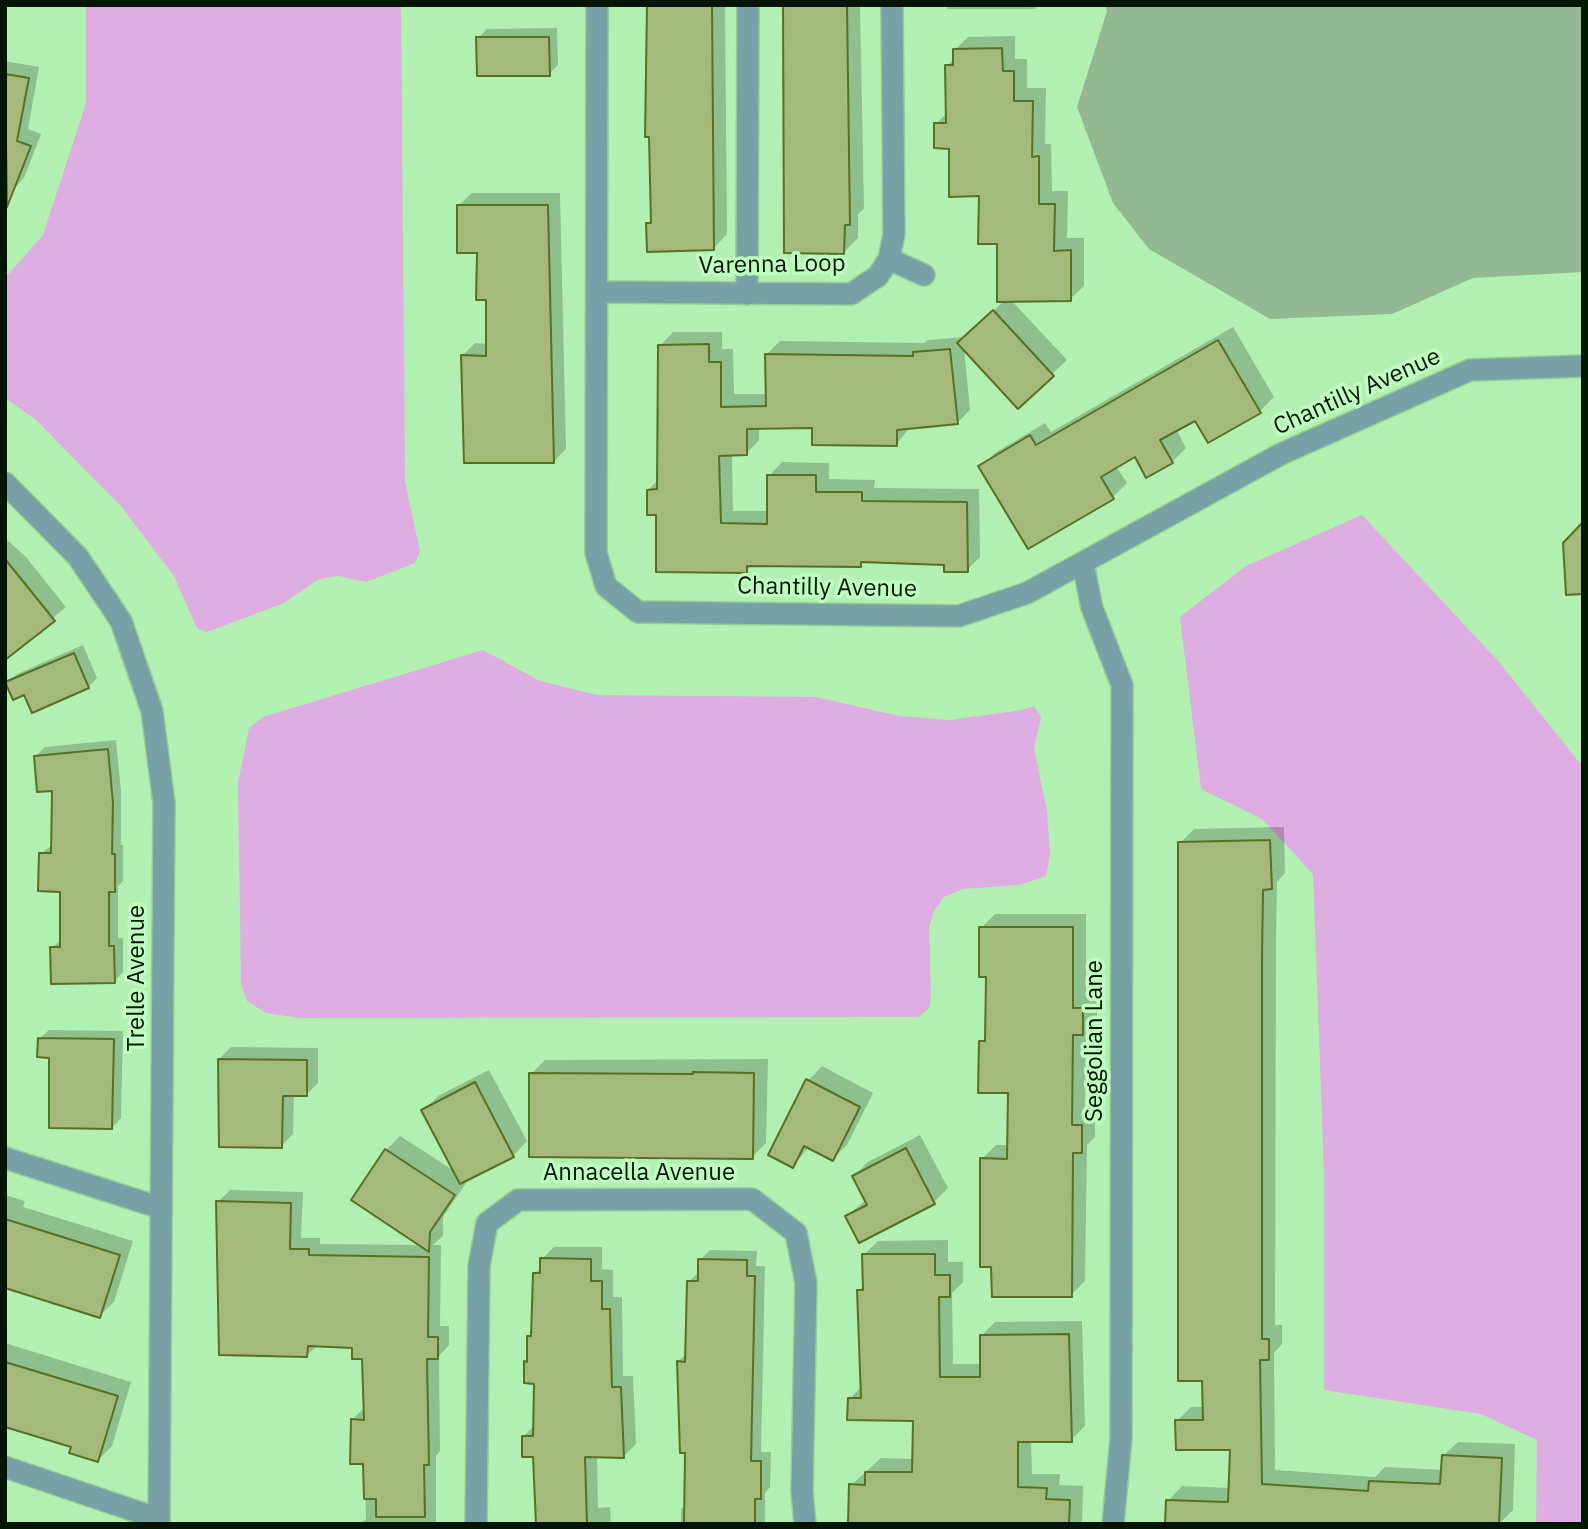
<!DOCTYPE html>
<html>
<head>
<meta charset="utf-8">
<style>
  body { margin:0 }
  #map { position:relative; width:1588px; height:1529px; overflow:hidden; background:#b2f0b1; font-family:"IBM Plex Sans",sans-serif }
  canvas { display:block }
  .frame { position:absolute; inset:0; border:7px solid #011602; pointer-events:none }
</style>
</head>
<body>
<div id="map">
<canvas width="1588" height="1529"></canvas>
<div class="frame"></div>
</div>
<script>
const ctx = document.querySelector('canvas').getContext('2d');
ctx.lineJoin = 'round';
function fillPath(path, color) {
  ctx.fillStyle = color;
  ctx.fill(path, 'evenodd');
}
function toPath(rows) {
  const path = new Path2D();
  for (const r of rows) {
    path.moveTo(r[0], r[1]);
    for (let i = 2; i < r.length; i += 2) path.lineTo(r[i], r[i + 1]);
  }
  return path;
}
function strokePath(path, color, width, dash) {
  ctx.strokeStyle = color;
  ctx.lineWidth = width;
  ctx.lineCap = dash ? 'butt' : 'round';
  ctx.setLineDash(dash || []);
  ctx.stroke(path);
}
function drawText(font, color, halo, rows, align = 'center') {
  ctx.font = font + ' "IBM Plex Sans",sans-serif';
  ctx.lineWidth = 7;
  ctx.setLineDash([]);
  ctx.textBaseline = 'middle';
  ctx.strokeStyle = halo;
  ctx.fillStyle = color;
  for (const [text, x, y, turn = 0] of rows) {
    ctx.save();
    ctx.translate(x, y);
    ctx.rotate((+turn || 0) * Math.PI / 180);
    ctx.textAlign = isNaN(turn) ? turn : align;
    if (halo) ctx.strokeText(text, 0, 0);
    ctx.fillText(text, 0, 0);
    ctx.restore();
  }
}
const green = toPath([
  [1105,5,1583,5,1583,272,1473,278,1392,314,1270,319,1149,249,1113,203,1077,107,1107,11]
]);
const water = toPath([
  [86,5,401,5,405,482,420,551,415,563,366,582,339,576,319,579,282,604,207,632,197,628,174,576,121,506,35,419,5,398,5,278,43,235,86,103],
  [1362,515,1499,662,1583,767,1583,1524,1536,1524,1537,1440,1481,1414,1324,1390,1324,1173,1313,874,1262,819,1201,789,1180,617,1246,566],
  [483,650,540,681,597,695,816,697,899,716,949,720,1023,710,1034,706,1041,717,1034,748,1047,811,1050,855,1046,876,1019,885,963,889,944,897,934,911,929,927,931,996,929,1008,919,1017,300,1018,266,1013,247,1001,241,984,238,783,249,728,263,717]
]);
const shadow = toPath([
  [649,5,725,5,727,234,713,249,648,224,652,219],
  [786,5,860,5,864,209,858,214,858,238,844,252],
  [947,5,1039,5,1035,9,947,9],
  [557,28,558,65,549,74,478,38,487,29],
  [1015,36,1015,59,1027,59,1027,88,1046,88,1045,144,1051,144,1052,191,1068,191,1067,238,1084,238,1084,286,1070,299,1011,300,1067,360,1018,406,964,348,970,410,957,423,910,427,897,444,814,426,759,427,759,440,746,454,732,454,733,511,769,511,769,476,782,462,829,463,829,479,875,480,874,488,979,489,980,557,967,570,946,564,866,560,861,565,753,564,746,571,657,514,648,490,659,479,660,346,673,332,722,332,722,349,733,349,734,394,767,394,767,354,780,341,924,343,928,340,965,337,1005,300,999,242,981,194,936,124,948,112,947,66,955,58,955,50,968,37],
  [5,61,39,67,28,129,41,134,24,178,12,190,5,187],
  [472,193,560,193,566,449,553,462,462,402,462,356,475,343,488,344,488,299,478,251,459,205],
  [1233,327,1274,397,1260,411,1209,441,1196,419,1176,429,1186,448,1172,462,1135,455,1116,466,1127,483,1113,497,980,467,995,453,1045,423,1051,432],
  [1583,490,1583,572,1581,492],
  [5,538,26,557,66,607,5,658],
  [83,645,97,678,88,687,25,693,8,683,17,674],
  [116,740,121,792,121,845,123,845,123,881,118,886,118,938,123,938,123,972,114,982,52,948,62,938,62,890,41,854,53,844,53,789,36,756,45,747],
  [1284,827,1285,873,1277,882,1276,944,1275,1325,1282,1325,1282,1344,1274,1353,1275,1470,1375,1477,1385,1467,1443,1470,1443,1456,1458,1442,1515,1444,1513,1510,1499,1524,1168,1501,1182,1486,1230,1488,1232,1448,1177,1421,1191,1407,1204,1407,1180,843,1194,829],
  [995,914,1086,914,1086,994,1097,995,1097,1019,1086,1029,1085,1111,1095,1111,1095,1137,1087,1145,1085,1281,1071,1295,993,1265,982,1159,996,1145,1009,1145,1010,1091,981,1042,987,1036,988,975,981,928],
  [49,1030,123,1031,121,1118,112,1128,39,1039],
  [231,1047,318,1048,318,1083,306,1095,294,1095,293,1134,281,1146,219,1059],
  [768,1059,766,1143,752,1157,531,1074,545,1060],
  [822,1066,873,1093,847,1145,832,1159,809,1147,793,1166,808,1081],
  [489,1070,527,1141,513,1156,468,1180,443,1217,443,1236,433,1245,441,1245,440,1326,449,1326,449,1345,439,1356,440,1451,436,1456,436,1524,358,1524,366,1520,365,1462,352,1420,365,1407,364,1357,354,1346,318,1345,307,1355,218,1202,230,1190,303,1192,301,1238,320,1238,320,1244,423,1245,386,1150,400,1136,456,1172,424,1110,438,1096],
  [920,1135,948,1188,934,1202,860,1241,847,1216,866,1200,854,1176,868,1162],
  [5,1195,25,1201,23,1207,133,1241,114,1302,99,1316,5,1285],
  [948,1240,948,1262,963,1262,963,1282,952,1293,953,1364,982,1364,981,1336,995,1322,1082,1321,1085,1426,1071,1440,1031,1440,1032,1474,1060,1474,1059,1485,1083,1486,1082,1524,850,1524,851,1485,881,1458,914,1459,914,1419,850,1399,862,1386,859,1291,864,1285,864,1255,878,1241],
  [554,1247,602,1247,602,1269,613,1270,613,1297,622,1297,623,1376,633,1376,636,1444,624,1456,597,1456,598,1508,610,1507,611,1524,538,1524,535,1455,524,1436,535,1425,536,1382,529,1337,533,1333,534,1274,542,1266,542,1259],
  [710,1250,757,1251,756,1266,765,1266,761,1452,771,1452,770,1487,765,1493,765,1524,681,1524,681,1509,686,1504,686,1451,678,1362,687,1353,688,1282,699,1272,700,1260],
  [5,1343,131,1382,112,1446,98,1460,73,1446,5,1425]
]);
const building = toPath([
  [647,5,712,5,714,250,647,252,646,223,651,223,649,137,645,137,647,5],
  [783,5,847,5,850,225,845,225,844,254,784,253,783,5],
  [476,37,549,37,550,76,477,76,476,37],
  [1002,48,1003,71,1014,71,1014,101,1033,101,1032,157,1039,156,1039,204,1055,204,1054,251,1071,250,1071,301,997,302,997,244,978,244,979,196,949,197,949,149,934,148,934,123,946,123,945,65,953,65,953,49,1002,48],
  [5,74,29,78,17,141,31,146,7,207,5,74],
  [457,205,548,205,554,463,464,463,461,355,486,356,486,300,476,300,477,253,457,253,457,205],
  [993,310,1054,376,1018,409,957,343,993,310],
  [1218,340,1261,413,1208,443,1195,421,1160,440,1173,463,1146,478,1135,457,1101,477,1114,499,1028,549,978,466,1030,435,1036,445,1218,340],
  [709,344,709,362,721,362,721,407,766,406,765,354,913,356,913,352,950,349,958,424,897,430,897,446,812,445,812,428,747,429,747,455,719,456,721,523,767,524,767,475,816,475,816,492,862,492,862,501,967,502,968,572,944,572,944,565,861,562,861,567,747,566,747,573,656,572,656,515,647,515,647,490,657,489,658,345,709,344],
  [1583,522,1583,594,1566,595,1563,543,1583,522],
  [5,559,55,621,5,660,5,559],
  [74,653,89,688,32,713,24,695,13,700,5,682,74,653],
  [108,749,113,803,112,854,115,854,115,892,109,892,109,946,114,946,115,983,51,984,50,947,60,947,60,892,38,891,39,853,51,853,52,791,37,792,34,756,108,749],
  [1270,840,1272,889,1263,890,1262,959,1262,1339,1269,1339,1269,1360,1260,1360,1262,1484,1368,1491,1369,1481,1440,1484,1442,1455,1502,1458,1499,1524,1165,1524,1166,1500,1228,1502,1230,1450,1176,1450,1175,1420,1203,1420,1202,1381,1178,1381,1178,842,1270,840],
  [979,927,1073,927,1073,1008,1083,1008,1083,1035,1073,1035,1072,1125,1082,1125,1082,1153,1073,1153,1072,1297,992,1297,991,1267,980,1267,980,1158,1007,1159,1008,1093,978,1093,979,1041,985,1041,986,977,979,977,979,927],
  [38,1038,114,1039,112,1129,49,1128,49,1058,37,1057,38,1038],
  [218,1059,307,1060,307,1096,283,1096,282,1148,219,1147,218,1059],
  [693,1072,754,1073,753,1159,529,1157,529,1073,693,1074,693,1072],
  [806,1079,860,1107,833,1161,804,1146,793,1168,768,1155,806,1079],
  [475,1082,514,1157,460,1184,421,1110,475,1082],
  [906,1148,935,1204,859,1243,845,1216,867,1205,852,1176,906,1148],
  [385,1149,455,1195,430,1232,429,1252,351,1200,385,1149],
  [216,1201,291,1203,290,1249,309,1249,309,1255,429,1257,428,1337,438,1337,438,1359,427,1359,429,1465,424,1465,425,1517,376,1517,376,1499,364,1499,363,1464,350,1464,351,1419,364,1420,362,1359,352,1359,352,1348,308,1346,307,1357,219,1355,216,1201],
  [5,1219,120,1255,100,1318,5,1288,5,1219],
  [862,1254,935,1254,935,1275,950,1275,950,1297,939,1297,940,1377,980,1377,980,1335,1069,1334,1072,1442,1018,1442,1018,1487,1047,1488,1046,1499,1070,1500,1069,1524,848,1524,849,1484,865,1485,865,1472,912,1472,913,1421,847,1420,848,1398,861,1398,857,1290,863,1290,862,1254],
  [540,1258,591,1259,591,1281,602,1281,602,1309,610,1309,612,1387,621,1387,624,1458,585,1457,587,1524,536,1524,533,1457,522,1457,522,1436,533,1436,534,1384,524,1383,524,1361,527,1362,527,1336,531,1336,533,1273,540,1273,540,1258],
  [698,1259,747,1260,747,1276,755,1276,751,1461,761,1461,761,1499,755,1499,755,1524,684,1524,685,1453,680,1453,677,1361,685,1362,687,1281,698,1281,698,1259],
  [5,1362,118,1396,98,1462,69,1453,71,1447,5,1427,5,1362]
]);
const minor = toPath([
  [597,5,596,553,606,586,638,612,959,616,1027,593,1281,454,1470,370,1583,366],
  [889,259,924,275],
  [599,292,851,294,878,276,889,259,894,234,892,5],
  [747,294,748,5],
  [5,483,78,557,121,621,152,711,164,803,159,1524],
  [1083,564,1092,608,1122,685,1121,1438,1113,1524],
  [5,1158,161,1208],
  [5,1467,159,1519],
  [476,1524,479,1266,487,1223,518,1200,752,1199,796,1233,806,1283,802,1491,805,1524]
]);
const streetNames = [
  ["Varenna Loop",772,265,-1],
  ["Chantilly Avenue",1357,392,-24],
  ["Chantilly Avenue",827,588,1],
  ["Trelle Avenue",137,978,-90],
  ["Seggolian Lane",1095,1041,-90],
  ["Annacella Avenue",639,1173]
];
fillPath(green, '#92b991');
fillPath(water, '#deade1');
fillPath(shadow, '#0003');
fillPath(building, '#a3ba7a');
strokePath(building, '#596f22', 2);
strokePath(minor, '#96cd95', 24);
strokePath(minor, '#76a2a7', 21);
drawText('24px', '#011602', '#bffdbe', streetNames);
</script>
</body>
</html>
